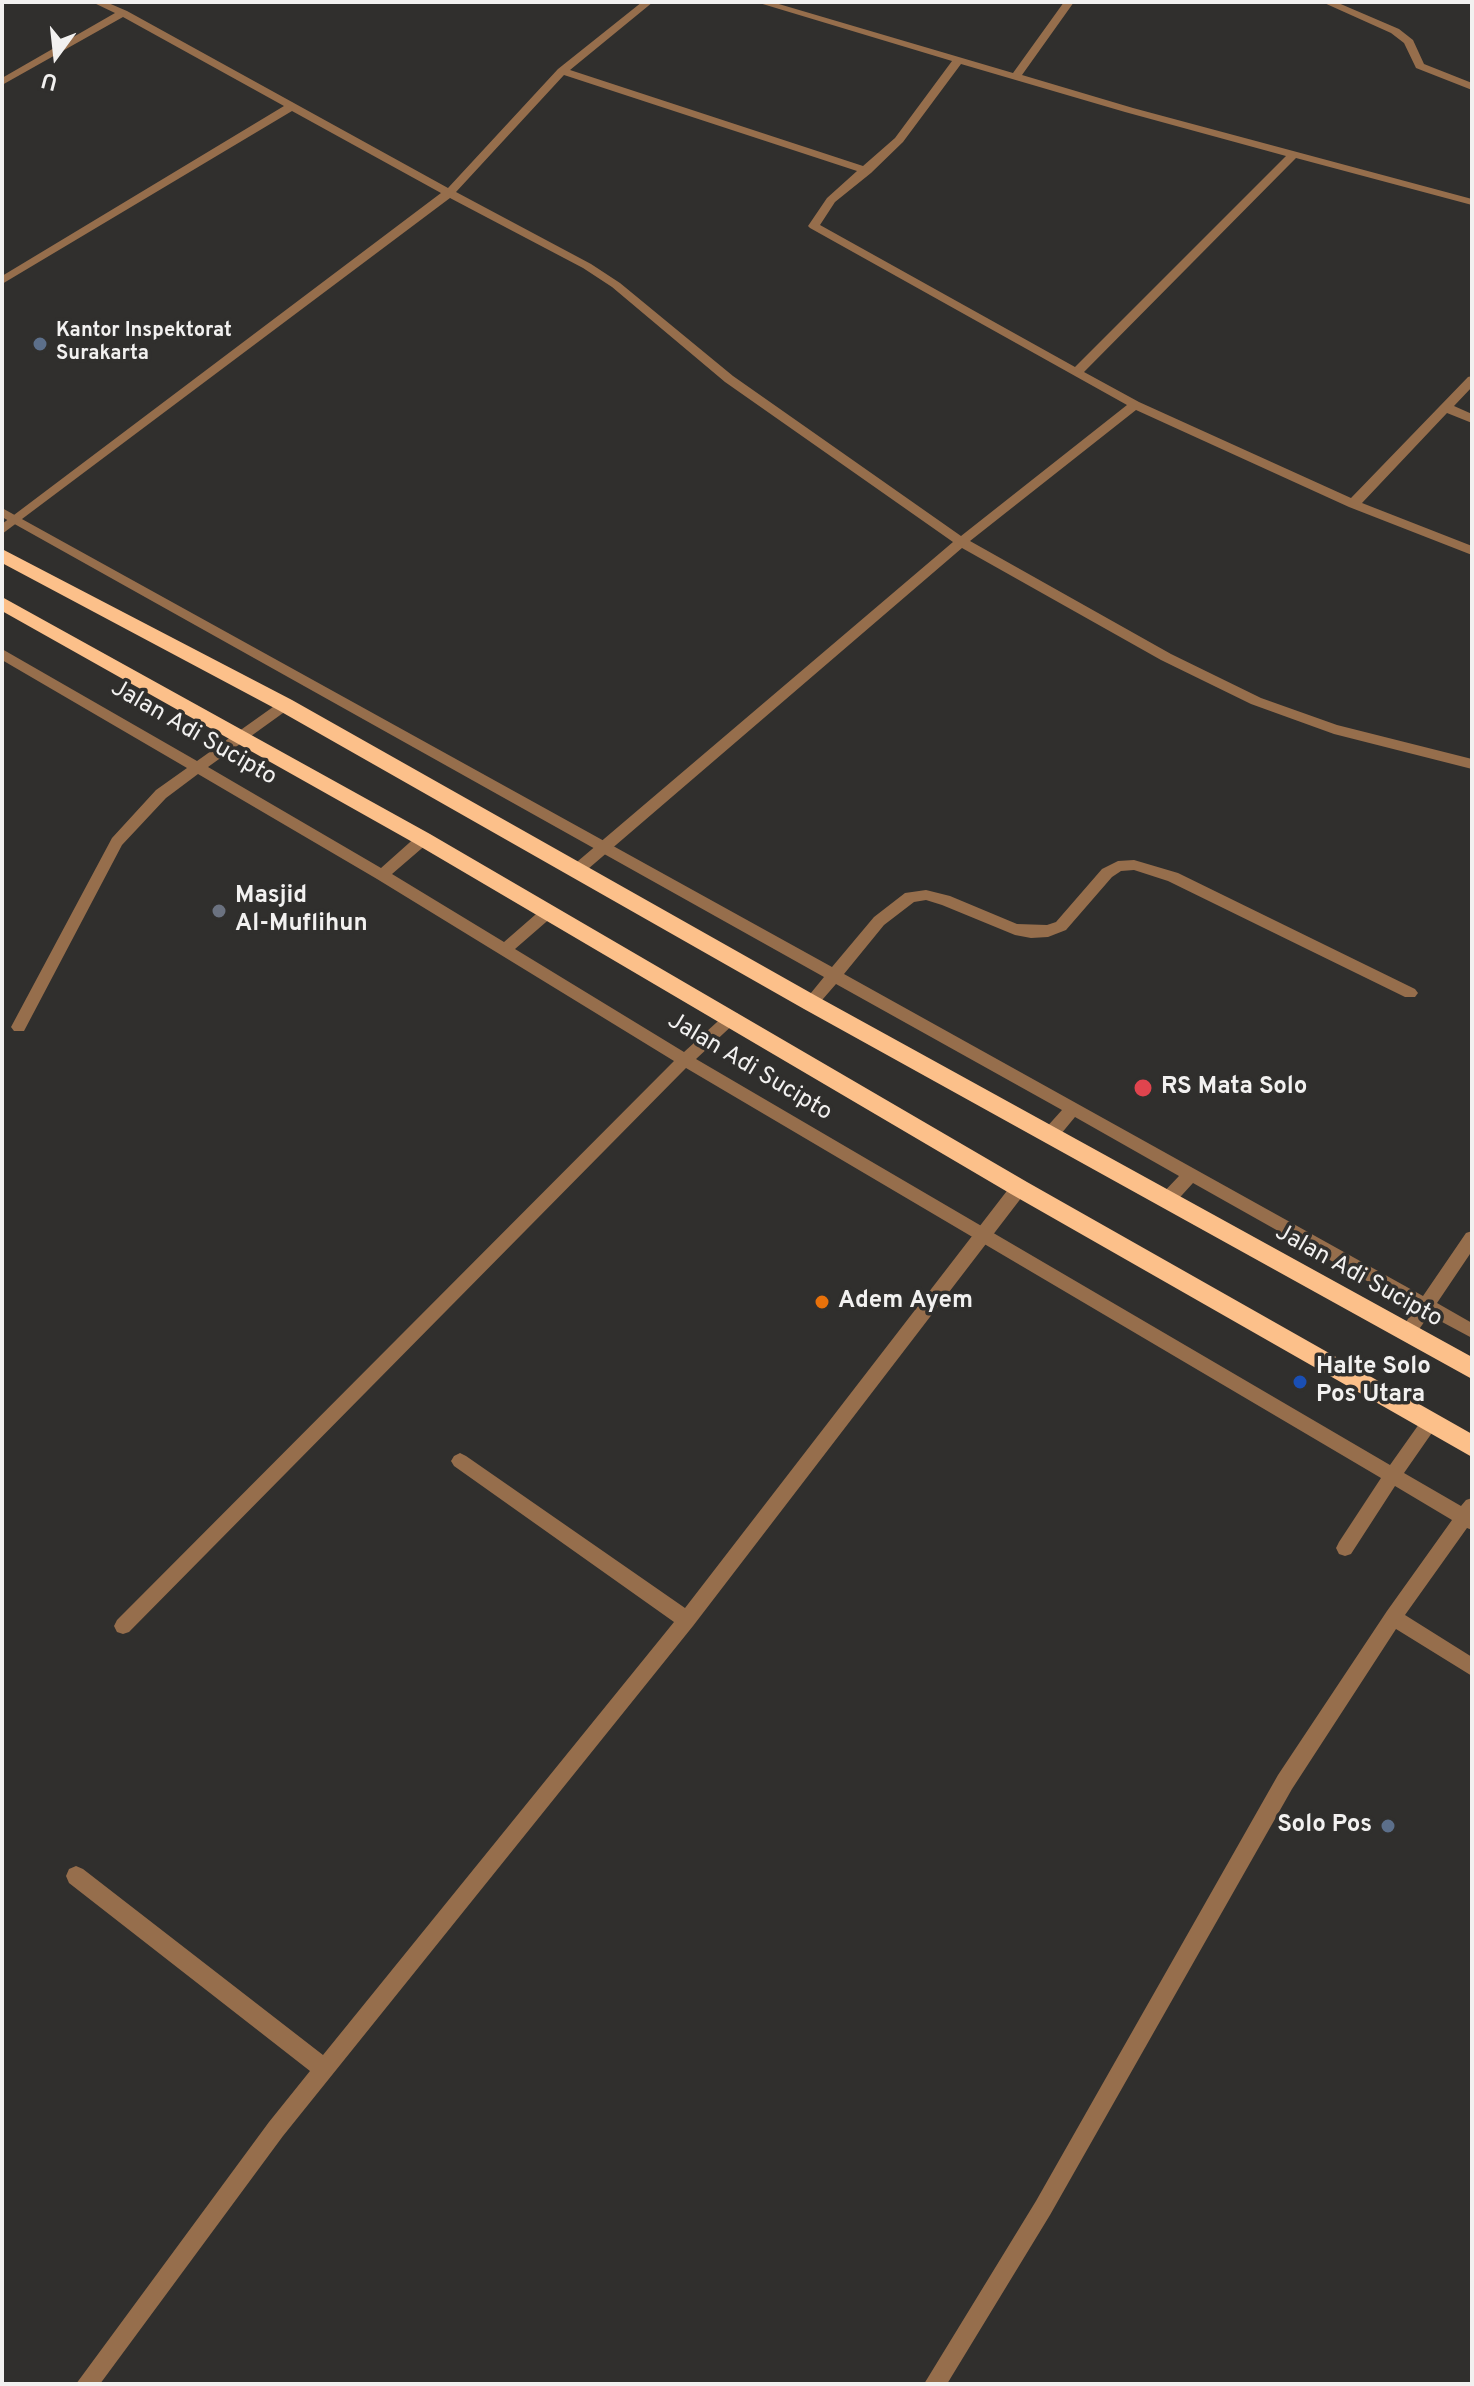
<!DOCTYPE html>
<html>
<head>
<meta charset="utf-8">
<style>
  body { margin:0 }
  #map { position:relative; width:1474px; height:2386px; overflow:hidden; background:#302f2d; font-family:Overpass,sans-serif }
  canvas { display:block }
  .frame { position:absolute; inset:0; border:4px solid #f2f1f0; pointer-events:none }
  .north { position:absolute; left:16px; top:16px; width:80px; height:80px; -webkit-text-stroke:6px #302f2d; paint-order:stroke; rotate:195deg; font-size:22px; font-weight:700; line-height:32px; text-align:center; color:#f2f1f0 }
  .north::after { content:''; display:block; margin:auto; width:28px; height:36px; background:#f2f1f0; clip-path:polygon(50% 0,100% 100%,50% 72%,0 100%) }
</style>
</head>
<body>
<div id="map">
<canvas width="1474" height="2386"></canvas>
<div class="frame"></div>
<div class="north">U</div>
</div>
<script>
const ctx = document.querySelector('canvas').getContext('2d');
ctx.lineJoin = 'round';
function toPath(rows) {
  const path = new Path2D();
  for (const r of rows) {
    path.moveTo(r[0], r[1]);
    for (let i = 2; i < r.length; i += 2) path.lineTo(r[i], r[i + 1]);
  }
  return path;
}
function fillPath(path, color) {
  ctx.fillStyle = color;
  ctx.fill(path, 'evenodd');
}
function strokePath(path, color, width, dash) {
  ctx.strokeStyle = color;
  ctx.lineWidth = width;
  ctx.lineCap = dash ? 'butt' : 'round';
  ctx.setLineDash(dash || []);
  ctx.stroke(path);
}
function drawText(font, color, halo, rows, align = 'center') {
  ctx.font = font + ' Overpass,sans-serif';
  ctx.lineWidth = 7;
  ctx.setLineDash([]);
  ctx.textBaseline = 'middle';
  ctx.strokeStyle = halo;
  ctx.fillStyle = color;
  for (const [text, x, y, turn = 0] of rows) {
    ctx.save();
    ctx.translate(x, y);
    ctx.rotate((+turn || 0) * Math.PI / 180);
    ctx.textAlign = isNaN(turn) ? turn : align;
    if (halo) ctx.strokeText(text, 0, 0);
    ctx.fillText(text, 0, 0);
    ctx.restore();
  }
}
const service = toPath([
  [2,508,832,967,874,917,905,893,926,890,950,896,1017,924,1047,925,1056,922,1102,869,1118,861,1134,860,1178,873,1415,989,1418,993,1415,997,1405,997,1168,881,1134,870,1121,871,1112,877,1066,930,1048,937,1031,938,1015,935,942,905,926,900,914,902,884,925,844,974,1423,1296,1466,1233,1472,1231,1472,1251,1437,1303,1472,1323,1472,1338,1429,1315,1413,1338,1407,1340,1401,1338,1399,1333,1415,1308,1193,1183,1172,1206,1160,1206,1158,1201,1160,1196,1179,1176,1075,1117,1056,1140,1044,1140,1042,1135,1044,1130,1062,1110,836,984,816,1007,806,1007,803,1003,806,999,824,977,2,517,2,508],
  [2,649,197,761,280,702,290,702,290,708,208,767,381,868,418,835,428,835,430,839,428,843,392,874,504,942,543,908,553,908,555,912,553,916,515,949,684,1052,727,1013,737,1013,740,1017,737,1021,696,1059,1390,1465,1424,1417,1430,1414,1436,1417,1439,1422,1436,1427,1404,1473,1461,1506,1466,1500,1472,1498,1472,1530,1467,1528,1405,1615,1472,1657,1472,1676,1396,1629,1292,1789,1050,2215,947,2384,924,2384,1036,2201,1278,1775,1387,1611,1452,1520,1395,1486,1351,1554,1345,1556,1339,1554,1336,1548,1339,1542,1381,1478,686,1068,129,1632,123,1634,117,1632,114,1626,117,1620,674,1061,377,879,198,774,166,798,122,845,24,1031,14,1031,11,1027,112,838,156,790,187,768,2,660,2,649]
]);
const minor = toPath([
  [92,2,106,2,127,11,448,188,558,69,642,2,653,2,570,70,863,166,895,138,952,61,756,2,772,2,1013,73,1064,2,1074,2,1022,75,1133,108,1472,199,1472,205,1296,158,1084,372,1139,402,1351,498,1468,377,1472,376,1472,387,1454,406,1472,414,1472,423,1447,413,1362,503,1472,546,1472,555,1349,507,1136,410,970,541,1171,654,1261,698,1337,725,1472,759,1472,769,1334,734,1251,704,1161,660,962,548,581,875,571,875,569,871,571,867,953,542,725,382,612,287,583,268,450,198,2,534,2,524,441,193,292,111,2,284,2,276,284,106,123,17,2,85,2,78,115,13,92,2],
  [961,64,1125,112,1286,156,1075,367,820,225,835,202,871,173,903,142,961,64],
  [564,75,857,171,827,198,808,226,810,228,1127,405,961,536,733,376,620,283,591,264,456,192,564,75],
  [1322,2,1336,2,1399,29,1413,40,1424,64,1472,83,1472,90,1416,68,1404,43,1391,33,1322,2],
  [1019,1181,1025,1183,1027,1188,1025,1193,693,1626,283,2136,100,2384,76,2384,269,2122,310,2071,69,1883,66,1876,69,1869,76,1866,83,1869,323,2055,674,1622,454,1466,451,1461,454,1456,460,1453,466,1456,685,1608,1013,1183,1019,1181]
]);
const trunk = toPath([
  [2,549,292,700,818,997,1472,1357,1472,1379,804,1009,278,710,2,563,2,549],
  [2,597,430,834,1027,1182,1472,1434,1472,1457,1011,1194,416,844,2,611,2,597]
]);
const markers = [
  [40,344,8,"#5c6f8a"],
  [219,911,8,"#6b7280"],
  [1143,1088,10,"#e0444e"],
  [822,1302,8,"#e8710a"],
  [1300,1382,8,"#1a4fb4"],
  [1388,1826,8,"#5c6f8a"]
];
const farPoinames = [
  ["Kantor Inspektorat",56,332],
  ["Surakarta",56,355]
];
const streetNames = [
  ["Jalan Adi Sucipto",193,734,30],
  ["Jalan Adi Sucipto",749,1068,31],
  ["Jalan Adi Sucipto",1358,1277,29]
];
const poiNames = [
  ["Masjid",235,897],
  ["Al-Muflihun",235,925],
  ["RS Mata Solo",1161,1088],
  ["Adem Ayem",838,1302],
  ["Halte Solo",1316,1368],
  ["Pos Utara",1316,1396],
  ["Solo Pos",1372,1826,"right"]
];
fillPath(service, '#966e4c');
fillPath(minor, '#966e4c');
fillPath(trunk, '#fcc08a');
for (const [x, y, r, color] of markers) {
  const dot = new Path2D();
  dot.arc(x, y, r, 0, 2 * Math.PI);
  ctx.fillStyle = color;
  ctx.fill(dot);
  strokePath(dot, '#302f2d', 3);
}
drawText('bold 20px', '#f2f1f0', '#302f2d', farPoinames, 'left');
drawText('24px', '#f2f1f0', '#302f2d', streetNames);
drawText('bold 24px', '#f2f1f0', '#302f2d', poiNames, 'left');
</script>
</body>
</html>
